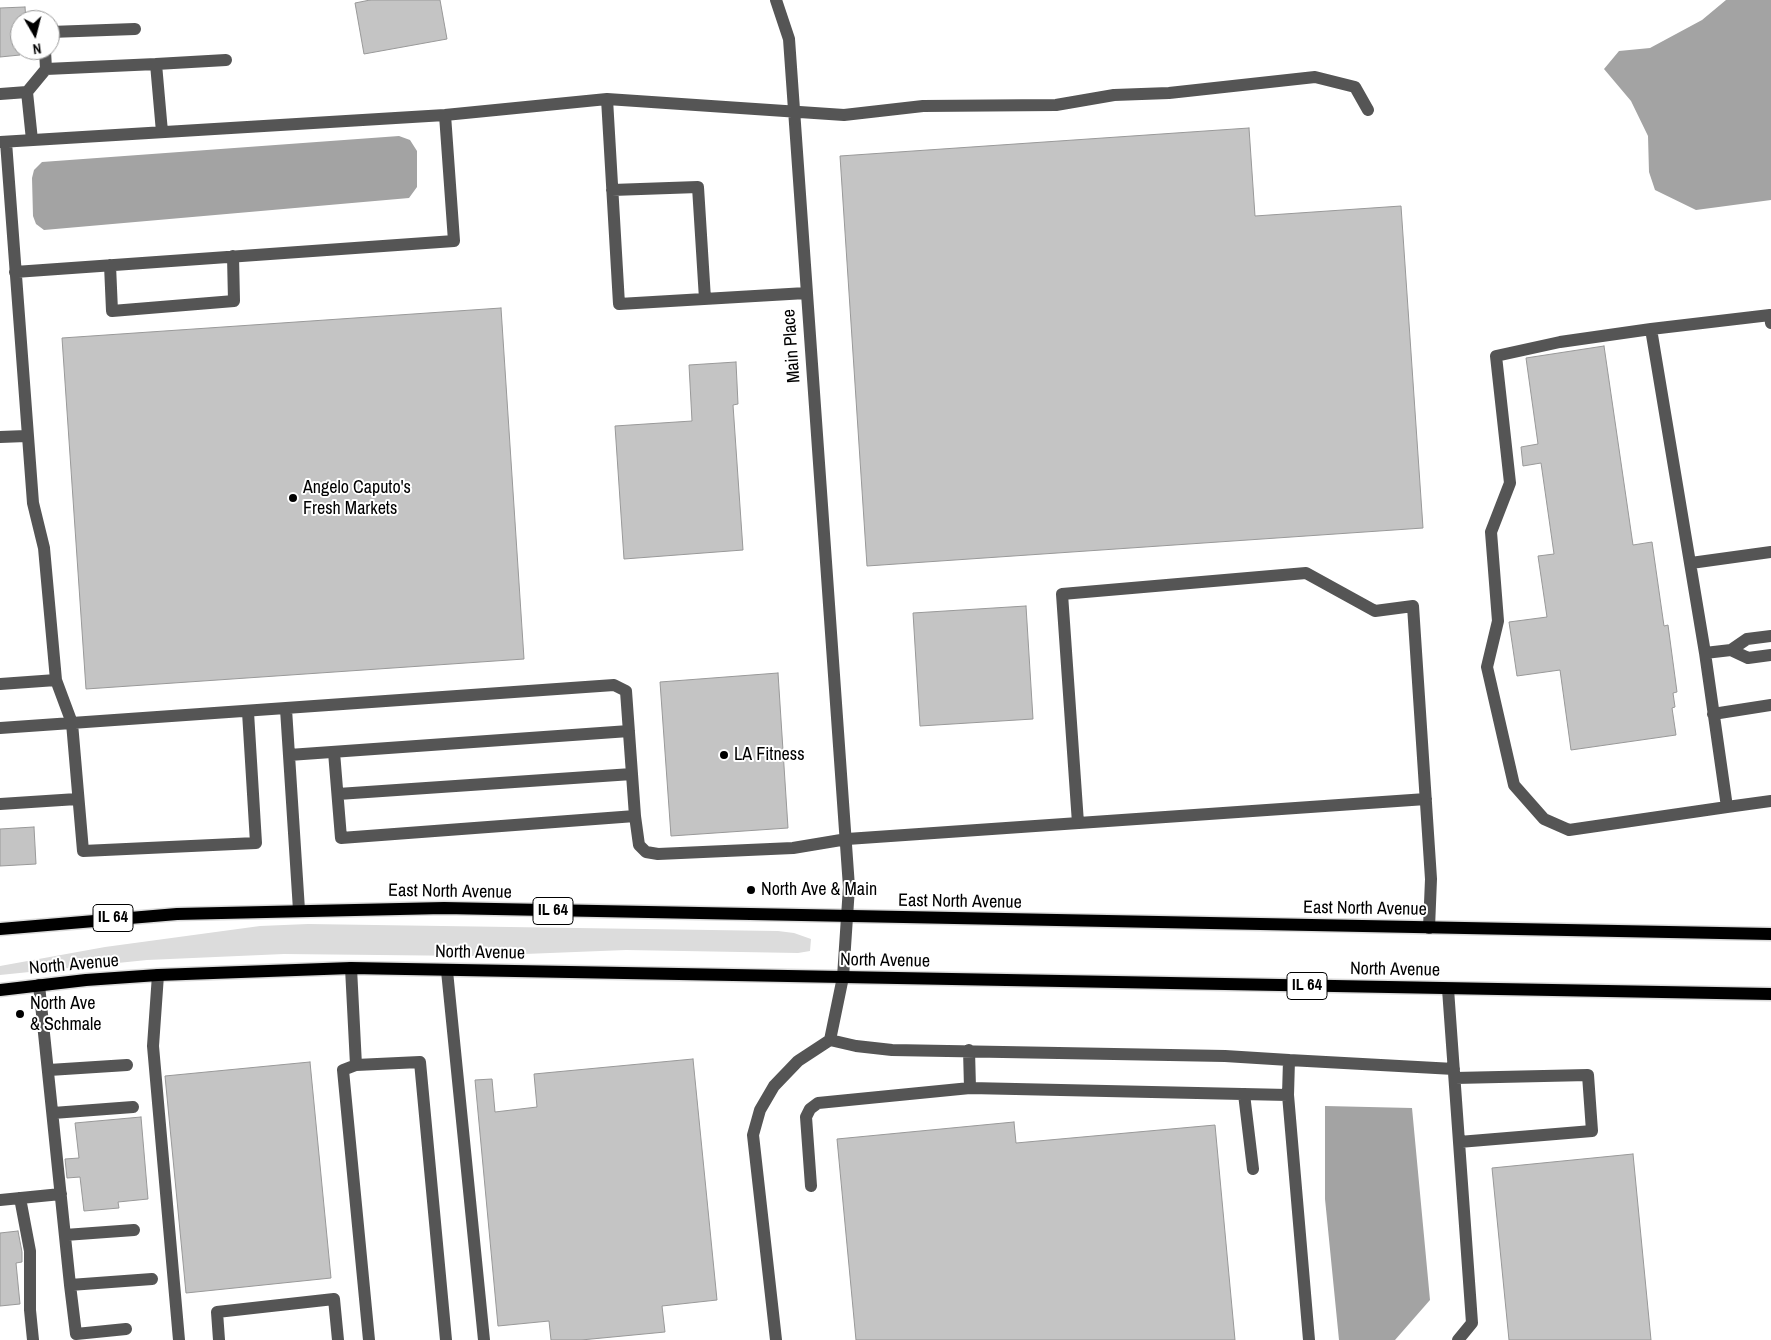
<!DOCTYPE html>
<html>
<head>
<meta charset="utf-8">
<style>
  body { margin:0 }
  #map { position:relative; width:1771px; height:1340px; overflow:hidden; background:#fff; font-family:"Archivo Narrow",sans-serif }
  canvas { display:block }
  .north { position:absolute; left:10px; top:10px; width:50px; height:50px; box-sizing:border-box; background:#fff; border:1px solid #999; border-radius:50%; rotate:172deg; font-size:14px; font-weight:700; line-height:20px; text-align:center; color:#000 }
  .north::after { content:''; display:block; margin:auto; width:18px; height:22px; background:#000; clip-path:polygon(50% 0,100% 100%,50% 72%,0 100%) }
</style>
</head>
<body>
<div id="map">
<canvas width="1771" height="1340"></canvas>
<div class="north">N</div>
</div>
<script>
const ctx = document.querySelector('canvas').getContext('2d');
ctx.lineJoin = 'round';
function fillPath(path, color) {
  ctx.fillStyle = color;
  ctx.fill(path, 'evenodd');
}
function toPath(rows) {
  const path = new Path2D();
  for (const r of rows) {
    path.moveTo(r[0], r[1]);
    for (let i = 2; i < r.length; i += 2) path.lineTo(r[i], r[i + 1]);
  }
  return path;
}
function strokePath(path, color, width, dash) {
  ctx.strokeStyle = color;
  ctx.lineWidth = width;
  ctx.lineCap = dash ? 'butt' : 'round';
  ctx.setLineDash(dash || []);
  ctx.stroke(path);
}
function drawText(font, color, halo, rows, align = 'center') {
  ctx.font = font + ' "Archivo Narrow",sans-serif';
  ctx.lineWidth = 4;
  ctx.setLineDash([]);
  ctx.textBaseline = 'middle';
  ctx.strokeStyle = halo;
  ctx.fillStyle = color;
  for (const [text, x, y, turn = 0] of rows) {
    ctx.save();
    ctx.translate(x, y);
    ctx.rotate((+turn || 0) * Math.PI / 180);
    ctx.textAlign = isNaN(turn) ? turn : align;
    if (halo) ctx.strokeText(text, 0, 0);
    ctx.fillText(text, 0, 0);
    ctx.restore();
  }
}
const green = toPath([
  [308,924,778,931,794,933,811,939,810,951,798,953,626,950,474,956,284,954,147,960,0,975,0,966,105,947,260,926]
]);
const water = toPath([
  [1726,0,1771,0,1771,200,1696,210,1655,190,1649,172,1648,136,1631,101,1604,69,1619,51,1650,48,1702,20],
  [399,136,410,140,417,151,417,187,409,198,44,230,36,224,33,216,32,178,34,170,42,162],
  [1325,1106,1412,1108,1430,1300,1395,1340,1339,1340,1325,1199]
]);
const building = toPath([
  [370,0,440,0,447,39,364,54,355,3,370,0],
  [25,7,26,20,20,20,20,55,0,57,0,8,25,7],
  [1249,128,1255,216,1401,206,1423,528,867,566,840,156,1249,128],
  [501,308,524,659,86,689,62,338,501,308],
  [1604,346,1633,545,1652,542,1664,626,1668,625,1677,692,1673,693,1675,707,1672,708,1676,735,1571,750,1560,670,1517,676,1509,622,1547,617,1538,556,1554,554,1541,463,1523,466,1521,447,1538,444,1526,358,1604,346],
  [736,362,738,404,733,405,743,550,624,559,615,426,692,421,689,365,736,362],
  [1026,606,1033,719,920,726,913,613,1026,606],
  [778,673,788,828,671,836,660,682,778,673],
  [34,827,36,864,0,866,0,829,34,827],
  [693,1059,717,1300,662,1306,665,1332,581,1340,551,1340,549,1321,498,1326,475,1080,492,1079,495,1112,537,1107,534,1074,693,1059],
  [310,1062,331,1278,186,1293,165,1076,310,1062],
  [141,1117,148,1199,118,1202,119,1208,84,1211,80,1177,67,1178,65,1159,79,1158,75,1123,141,1117],
  [1014,1122,1016,1143,1215,1125,1235,1340,856,1340,837,1139,1014,1122],
  [1633,1154,1651,1340,1509,1340,1492,1168,1633,1154],
  [18,1231,22,1252,22,1262,16,1263,20,1304,0,1306,0,1233,18,1231]
]);
const minor = toPath([
  [50,32,135,29],
  [45,50,46,69],
  [156,64,226,60],
  [0,94,27,92],
  [607,99,619,304,806,293],
  [32,140,27,92,46,69,156,64,162,132],
  [0,142,445,115,607,99,844,115,923,106,1056,105,1114,95,1169,93,1315,77,1355,87,1368,110],
  [6,142,33,503,44,548,56,680,72,723,83,851,256,843,248,712],
  [612,190,698,187,705,299],
  [110,265,112,311,234,301,233,256],
  [15,272,454,241,445,115],
  [1651,329,1770,315,1771,323],
  [0,437,26,436],
  [1691,563,1771,552],
  [1771,636,1747,639,1731,650,1748,658,1771,655],
  [1731,650,1705,653,1727,807,1771,801],
  [1705,653,1651,329,1560,342,1496,356,1510,483,1491,532,1498,621,1487,667,1514,785,1544,819,1569,830,1727,807],
  [0,684,56,680],
  [286,709,299,910],
  [1713,714,1771,705],
  [0,728,614,685,626,691,635,816],
  [334,752,341,838,635,816,639,845,646,852,658,854,793,848,847,839,1426,799],
  [289,755,629,731],
  [338,794,632,774],
  [0,804,77,799],
  [1078,823,1062,594,1306,573,1375,611,1413,606,1431,879,1429,928],
  [351,968,356,1065,420,1062,446,1340],
  [447,971,484,1340],
  [158,975,153,1046,179,1340],
  [39,985,70,1285,152,1279],
  [1448,989,1472,1323,1458,1340],
  [830,1040,856,1046,892,1050,1225,1056,1289,1060],
  [969,1050,970,1088],
  [356,1065,343,1070,369,1340],
  [49,1070,127,1065],
  [1455,1078,1588,1075,1592,1131,1459,1142],
  [1244,1094,1253,1169],
  [53,1113,133,1107],
  [811,1186,806,1117,810,1109,818,1103,970,1088,1288,1095],
  [20,1198,30,1251,30,1310,33,1340],
  [0,1200,61,1194],
  [65,1235,134,1230],
  [70,1285,76,1334,126,1329],
  [219,1340,217,1312,334,1299,338,1340],
  [776,1340,753,1135,760,1110,774,1086,798,1061,830,1040,843,977,849,887,789,39,776,0],
  [1309,1340,1288,1095,1289,1060,1454,1069]
]);
const major = toPath([
  [0,929,177,914,444,908,1771,934],
  [0,990,86,980,158,975,351,968,1771,994]
]);
const markers = [
  [293,498,5,"#000"],
  [724,755,5,"#000"],
  [751,890,5,"#000"],
  [20,1014,5,"#000"]
];
const shields = [
  [553,911,40],
  [113,918,40],
  [1307,986,40]
];
const shieldNames = [
  ["IL 64",553,911],
  ["IL 64",113,918],
  ["IL 64",1307,986]
];
const streetNames = [
  ["Main Place",792,346,-94],
  ["East North Avenue",450,892,1],
  ["East North Avenue",960,902,1],
  ["East North Avenue",1365,909,1],
  ["North Avenue",480,953,1],
  ["North Avenue",885,961,1],
  ["North Avenue",74,965,-5],
  ["North Avenue",1395,970,1]
];
const poiNames = [
  ["Angelo Caputo's",303,488],
  ["Fresh Markets",303,509],
  ["LA Fitness",734,755],
  ["North Ave & Main",761,890],
  ["North Ave",30,1004],
  ["& Schmale",30,1025]
];
fillPath(green, '#dcdcdc');
fillPath(water, '#a3a3a3');
fillPath(building, '#c4c4c4');
strokePath(building, '#999', 1);
strokePath(major, '#dbdbdb', 15);
strokePath(minor, '#555', 12);
strokePath(major, '#000', 12);
for (const [x, y, r, color] of markers) {
  const dot = new Path2D();
  dot.arc(x, y, r, 0, 2 * Math.PI);
  ctx.fillStyle = color;
  ctx.fill(dot);
  strokePath(dot, '#fff', 2);
}
for (const [x, y, w] of shields) {
  const box = new Path2D();
  box.roundRect(x - w / 2, y - 13.5, w, 27, 4);
  ctx.fillStyle = '#fff';
  ctx.fill(box);
  strokePath(box, '#000', 1);
}
drawText('bold 16px', '#000', null, shieldNames);
drawText('18px', '#000', '#fff', streetNames);
drawText('18px', '#000', '#fff', poiNames, 'left');
</script>
</body>
</html>
